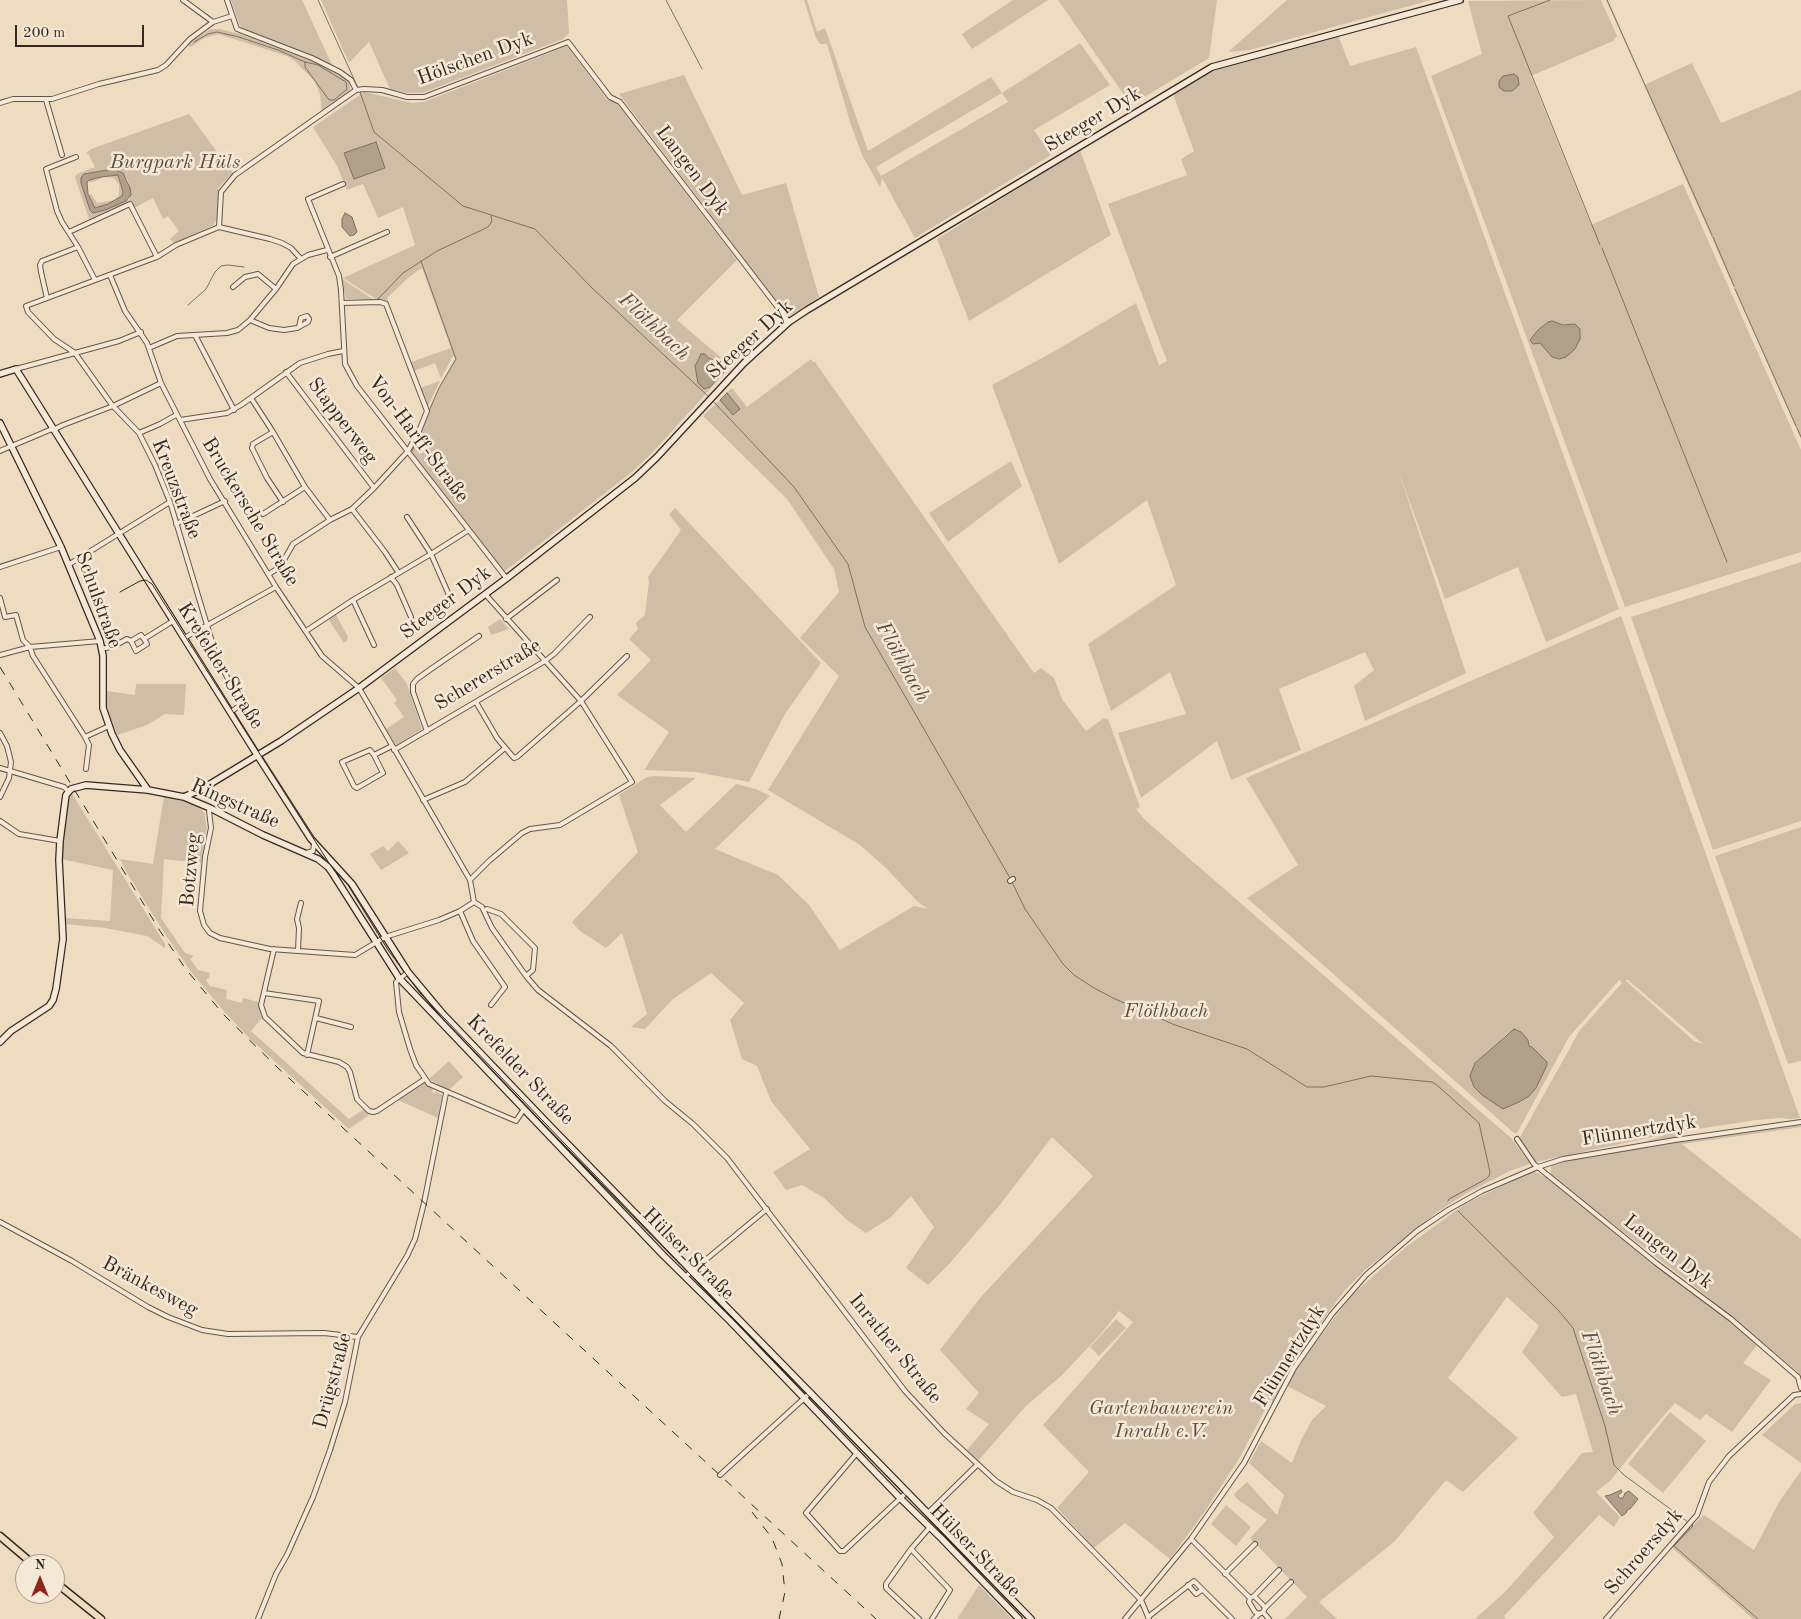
<!DOCTYPE html>
<html>
<head>
<meta charset="utf-8">
<style>
  body { margin:0 }
  #map { position:relative; width:1801px; height:1619px; overflow:hidden; background:#efdcc0; font-family:"Old Standard TT",serif }
  canvas { display:block }
  .north { position:absolute; left:15px; top:1554px; width:50px; height:50px; box-sizing:border-box; background:#f5e8d6; border:1px solid #a89b8e; border-radius:50%; rotate:0deg; font-size:14px; font-weight:700; line-height:20px; text-align:center; color:#352821 }
  .north::after { content:''; display:block; margin:auto; width:18px; height:22px; background:#8f2418; clip-path:polygon(50% 0,100% 100%,50% 72%,0 100%) }
  .scale { position:absolute; left:15px; top:25px; width:129px; height:22px; box-sizing:border-box; border:2px solid #352821; border-top:0; padding-left:6px; font-size:15px; line-height:18px; white-space:nowrap; color:#352821; -webkit-text-stroke:4px #f5e8d6; paint-order:stroke }
</style>
</head>
<body>
<div id="map">
<canvas width="1801" height="1619"></canvas>
<div class="north">N</div>
<div class="scale">200 m</div>
</div>
<script>
const ctx = document.querySelector('canvas').getContext('2d');
ctx.lineJoin = 'round';
function fillPath(path, color) {
  ctx.fillStyle = color;
  ctx.fill(path, 'evenodd');
}
function toPath(rows) {
  const path = new Path2D();
  for (const r of rows) {
    path.moveTo(r[0], r[1]);
    for (let i = 2; i < r.length; i += 2) path.lineTo(r[i], r[i + 1]);
  }
  return path;
}
function strokePath(path, color, width, dash) {
  ctx.strokeStyle = color;
  ctx.lineWidth = width;
  ctx.lineCap = dash ? 'butt' : 'round';
  ctx.setLineDash(dash || []);
  ctx.stroke(path);
}
function drawText(font, color, halo, rows, align = 'center') {
  ctx.font = font + ' "Old Standard TT",serif';
  ctx.lineWidth = 5;
  ctx.setLineDash([]);
  ctx.textBaseline = 'middle';
  ctx.strokeStyle = halo;
  ctx.fillStyle = color;
  for (const [text, x, y, turn = 0] of rows) {
    ctx.save();
    ctx.translate(x, y);
    ctx.rotate((+turn || 0) * Math.PI / 180);
    ctx.textAlign = isNaN(turn) ? turn : align;
    if (halo) ctx.strokeText(text, 0, 0);
    ctx.fillText(text, 0, 0);
    ctx.restore();
  }
}
const green = toPath([
  [231,0,302,0,332,65,244,29,240,26],
  [321,0,567,0,569,33,563,39,438,87,422,93,408,93,390,89,369,42,349,63],
  [804,0,807,0,817,32,825,28,868,151,991,77,1002,93,1080,43,1110,85,1034,130,1051,155,915,238,882,178,880,187,862,155,851,125,827,44,820,44,816,38],
  [1002,93,1008,102,881,176,876,167],
  [1013,0,1048,0,972,49,962,34],
  [1058,0,1217,0,1209,58,1131,105],
  [1287,0,1431,0,1250,50,1228,52],
  [1601,0,1617,36,1613,41,1531,76,1591,225,1683,184,1801,450,1801,552,1625,607,1431,76,1482,54,1468,1],
  [1552,321,1563,325,1575,324,1580,334,1566,357,1559,359,1552,357,1540,343,1533,344,1530,340,1538,330,1545,324],
  [1606,0,1608,0,1644,82,1643,83],
  [211,29,220,29,240,34,316,62,346,79,350,82,350,90,346,95,322,113,320,94,315,82,295,61,287,56,218,34,204,38,191,47,186,45],
  [1338,35,1350,66,1416,47,1619,609,1546,642,1518,567,1445,599,1397,467,1466,673,1365,721,1354,686,1374,670,1365,652,1279,689,1301,750,1231,780,1217,741,1141,798,1118,733,1186,714,1170,672,1111,711,1088,644,1176,585,1147,500,1059,564,992,385,1053,352,1136,303,1159,365,1167,361,1108,204,1187,175,1181,159,1194,151,1173,94,1216,70],
  [567,46,607,99,617,103,737,260,677,320,731,366,653,452,632,472,504,572,411,451,438,389,455,359,454,356,451,358,451,360,441,378,435,363,414,371,411,362,451,348,422,268,408,278,387,298,389,303,376,299,343,278,415,245,403,207,378,218,363,184,347,190,337,166,313,127,364,92,412,103,424,102],
  [707,357,715,361,722,373,710,387,705,388,696,363],
  [1692,63,1721,123,1801,90,1801,439,1644,85],
  [684,75,742,195,786,183,819,297,788,317,619,94],
  [189,114,233,173,218,188,218,215,214,225,174,243,170,239,179,231,168,216,163,219,153,198,134,208,130,202,89,219,75,177,77,174,95,167,89,155,86,153,91,149],
  [114,169,120,170,128,180,130,188,130,199,105,210,93,213,90,210,81,183,84,174],
  [1080,150,1111,235,969,321,937,239],
  [118,175,123,192,122,196,108,204,95,208,88,195,91,194,97,203,115,200,119,195,119,185,114,178,105,177,92,182,87,182,89,180,101,177],
  [342,279,374,300,346,299],
  [811,359,813,362,815,362,1034,673,1041,668,1054,678,1062,699,1086,731,1104,718,1108,719,1140,807,1136,809,1145,820,1511,1138,1530,1164,1510,1171,1465,1194,1436,1213,1365,1270,1345,1290,1316,1329,1292,1366,1295,1369,1351,1296,1406,1247,1465,1204,1533,1171,1548,1178,1587,1208,1758,1344,1743,1363,1771,1380,1732,1432,1706,1414,1700,1420,1675,1403,1652,1429,1610,1481,1596,1492,1620,1517,1614,1527,1599,1515,1504,1616,1506,1619,1475,1619,1506,1591,1554,1537,1533,1513,1582,1453,1593,1452,1576,1394,1562,1397,1522,1352,1539,1326,1507,1297,1448,1378,1518,1438,1463,1492,1446,1480,1394,1542,1319,1602,1337,1619,1285,1619,1307,1597,1250,1538,1267,1520,1237,1499,1234,1494,1247,1482,1277,1515,1284,1495,1249,1463,1261,1441,1292,1463,1301,1440,1312,1420,1326,1406,1285,1385,1293,1370,1273,1403,1271,1398,1239,1459,1203,1514,1170,1559,1125,1523,1094,1548,1057,1508,1089,1472,1043,1425,1133,1322,1119,1311,1100,1335,1061,1376,1025,1407,978,1461,967,1450,989,1424,966,1409,979,1393,940,1350,980,1298,1093,1176,1052,1137,999,1206,950,1263,928,1285,906,1268,934,1227,911,1196,890,1218,866,1233,847,1220,824,1198,802,1185,786,1190,773,1172,810,1149,771,1101,757,1066,742,1059,730,1020,744,1003,711,973,673,999,645,1029,631,1027,647,1014,622,933,606,948,580,931,572,922,638,852,619,795,647,777,654,776,696,778,660,805,686,832,736,784,756,789,770,796,715,849,778,875,809,905,840,950,914,906,928,909,917,901,886,868,860,845,768,790,839,676,800,638,839,592,834,569,787,499,703,416,732,388,747,407],
  [440,381,427,408,420,388],
  [1011,461,1022,486,948,542,929,513],
  [675,508,821,663,785,714,749,782,696,772,644,770,669,732,617,695,651,660,629,639,638,629,636,623,645,615,649,581,648,577,681,530,669,514],
  [1801,562,1801,821,1713,850,1631,617],
  [336,615,348,637,347,641,344,643,329,620],
  [1621,616,1800,1118,1791,1119,1780,1118,1756,1120,1678,1132,1683,1141,1801,1125,1801,1127,1795,1128,1682,1144,1801,1239,1801,1381,1798,1372,1694,1286,1592,1208,1551,1174,1551,1164,1611,1153,1671,1133,1536,1162,1519,1139,1580,1030,1622,983,1619,980,1569,1037,1517,1133,1514,1133,1247,898,1298,865,1246,778],
  [1625,980,1628,980,1703,1044,1694,1041],
  [1509,1032,1532,1047,1547,1062,1475,1063],
  [500,619,509,629,491,635,488,627],
  [395,668,407,684,422,729,399,744,396,745,386,729,404,717,394,703,397,700,381,678],
  [136,684,186,684,184,715,165,714,147,725,117,735,108,712,106,700,106,691,135,695],
  [71,792,165,944,165,948,147,936,105,928,65,924,65,918,110,921,113,870,61,859,68,797],
  [164,796,187,802,198,807,204,812,207,828,201,863,164,859,161,918,185,953,194,956,190,959,198,970,210,973,209,978,206,980,210,986,227,990,226,999,242,1003,243,998,259,1002,260,1013,262,1018,251,1031,349,1119,364,1109,369,1115,349,1129,248,1037,223,1010,192,973,167,937,127,873,120,859,153,864],
  [1801,827,1801,1061,1788,1064,1715,856],
  [398,841,409,853,381,870,370,854,383,846,388,851],
  [449,1061,463,1077,448,1091,429,1079],
  [422,1083,426,1084,433,1089,432,1092,435,1093,436,1091,442,1095,438,1118,398,1100],
  [1116,1319,1126,1328,1099,1356,1090,1347],
  [1801,1403,1801,1463,1762,1435,1795,1404],
  [1670,1412,1706,1441,1663,1493,1628,1464],
  [1801,1471,1801,1619,1753,1619,1670,1546,1704,1515,1754,1550,1779,1502],
  [1226,1505,1251,1527,1236,1546,1211,1524],
  [979,1585,1012,1619,957,1619]
]);
const water = toPath([
  [1514,74,1518,77,1519,85,1512,91,1504,91,1499,87,1499,81,1503,76,1514,74],
  [376,142,385,168,354,179,344,153,376,142],
  [114,169,123,173,130,188,131,195,126,201,105,210,93,213,90,210,81,183,81,178,84,174,114,169],
  [118,175,123,192,122,196,108,204,95,208,88,194,87,182,89,180,101,177,118,175],
  [345,213,352,217,357,232,354,235,350,236,342,227,342,219,345,213],
  [1552,321,1563,325,1575,324,1580,329,1580,339,1575,349,1566,357,1559,359,1552,357,1540,343,1533,344,1530,340,1538,330,1548,322,1552,321],
  [701,354,705,354,707,357,715,361,725,371,710,387,704,389,698,383,695,366,701,354],
  [727,393,740,409,733,415,720,400,727,393],
  [1514,1029,1521,1032,1528,1040,1529,1046,1532,1047,1547,1062,1547,1065,1536,1088,1529,1096,1519,1102,1503,1109,1482,1095,1474,1087,1470,1076,1475,1063,1514,1029],
  [1621,1490,1622,1492,1618,1495,1619,1498,1623,1498,1625,1493,1629,1491,1638,1499,1630,1509,1628,1509,1626,1513,1622,1516,1605,1496,1610,1495,1621,1490]
]);
const stream = toPath([
  [318,0,358,88],
  [666,0,702,69],
  [1550,0,1508,16,1600,245],
  [1607,0,1712,235],
  [194,42,208,34,217,32,239,37,278,50,305,62,318,65,346,82,347,89,334,100,329,100,305,67,305,62],
  [360,92,374,132,463,206,535,229,592,288,709,397],
  [1713,237,1734,286],
  [1602,248,1727,562],
  [421,261,456,359,439,388,422,427],
  [1735,289,1796,426],
  [378,299,403,273,437,251,488,227,492,221,491,216],
  [188,305,206,289,215,272,221,266,228,265,244,267],
  [712,400,794,487,848,564,865,627,1010,878],
  [1797,428,1801,437],
  [412,451,420,433],
  [1012,882,1025,909,1063,964,1074,975,1094,988,1115,999,1175,1025,1247,1049,1307,1087,1324,1087,1371,1076,1432,1082,1438,1086,1479,1123,1490,1172,1489,1176,1486,1179,1449,1199,1448,1201],
  [1458,1211,1558,1310,1573,1328,1605,1426,1614,1465,1624,1475,1688,1522],
  [1692,1525,1693,1526,1674,1546,1758,1619]
]);
const street = toPath([
  [183,0,213,22],
  [227,0,237,29,312,58,340,72,351,80,356,90],
  [46,100,62,155],
  [0,103,13,99,52,99,99,84,158,70,166,65,190,39,213,22,232,16],
  [76,157,46,169,57,211,62,222,78,247,95,280],
  [343,184,308,199,339,276,341,290,345,364,357,386,507,579],
  [219,227,221,192,235,175,356,90,364,89,382,90,407,97,424,97,568,42,610,97,620,102,789,322],
  [69,232,130,204,157,257],
  [330,257,387,232],
  [110,275,125,311,147,343,161,383,210,479,276,587,322,656,359,688,470,880,474,902,482,907,492,928,526,976,538,990,611,1046,665,1101,693,1124,727,1158,905,1391,944,1433,996,1481,1013,1492,1037,1500,1051,1508,1141,1600,1149,1619],
  [233,287,245,277,258,274,276,289],
  [47,298,41,272,40,265,42,261,78,247],
  [250,320,269,328,284,330,297,328,299,327,308,322,309,319,307,316,301,318,299,327],
  [195,335,234,410],
  [149,348,177,336,227,333,238,330,250,320,276,289,293,264,308,255,327,250],
  [16,369,119,341,141,332],
  [286,372,374,488],
  [251,398,273,432,305,487,330,520],
  [180,420,227,413,241,405,300,363,328,354,343,351],
  [53,430,63,425,113,406,161,383],
  [273,432,253,444,252,448,267,478,283,502],
  [139,433,160,424,176,415],
  [0,451,52,429],
  [352,509,385,552,398,572],
  [263,514,305,487],
  [407,517,431,554,449,595],
  [176,524,225,501],
  [68,565,170,502],
  [0,567,61,547],
  [269,574,280,567,293,544,330,520,352,509,374,488,408,451,419,431,427,411,386,304,380,302,342,303],
  [391,577,397,585,411,617],
  [0,598,5,617,16,615,23,640,30,647,33,656,85,737,89,745,86,769],
  [353,600,374,645],
  [506,619,557,580],
  [306,631,353,600,431,554,469,530],
  [184,638,276,587],
  [144,639,173,621],
  [131,641,136,651,147,644,144,639],
  [102,649,114,646,127,639,131,641,141,635,144,639],
  [0,655,30,647,100,641],
  [476,702,497,738,514,758,517,757,581,701,627,656],
  [231,712,240,705,240,699,233,689,216,655,170,502,155,465,139,433,112,405,75,353,54,339,28,312,26,306,157,257,176,245,219,227,270,239,282,243,291,248,301,259],
  [427,731,413,692,413,684,417,679,431,669,479,636],
  [0,733,7,746,11,762,9,778,0,797],
  [85,737,109,726],
  [394,750,545,661,554,654,590,617],
  [374,755,383,773,357,788,354,786,342,762,370,750,374,755,392,746],
  [0,768,64,787,68,791],
  [423,800,465,782,505,748],
  [210,808,209,811,211,828,205,857,200,911,204,925,210,933,220,938,270,949,355,955,385,937,439,920,460,911,474,902],
  [0,821,19,834,60,841],
  [306,853,313,851,314,844],
  [470,880,489,861,522,833,530,829,560,825,632,782,581,701,486,595],
  [1010,881,1013,879],
  [487,909,501,914,535,948,533,970,526,976],
  [460,911,473,941,505,987,491,1005],
  [274,949,261,1005,265,1017,303,1053,339,1062,347,1067,350,1072,357,1099,369,1111,373,1112,377,1111,425,1079],
  [298,951,299,928,297,919,301,903],
  [408,972,396,982,399,1012,410,1049,416,1065,429,1084,516,1121,524,1109],
  [264,993,319,1001,307,1055],
  [316,1018,351,1027],
  [1517,1139,1534,1164,1656,1263,1731,1319,1798,1377,1801,1388],
  [0,1222,72,1261,148,1307,168,1317,202,1330,228,1334,324,1333,358,1337],
  [685,1277,767,1209],
  [857,1453,806,1513,840,1551,844,1551,907,1492],
  [720,1475,811,1392],
  [928,1513,978,1464],
  [1191,1539,1250,1598,1249,1602,1255,1612,1259,1614,1263,1612,1265,1608,1263,1605,1254,1596,1250,1598],
  [911,1549,950,1590,932,1619],
  [1225,1574,1255,1544],
  [1188,1585,1196,1594,1202,1590],
  [1254,1596,1279,1570],
  [1265,1608,1291,1582],
  [1263,1612,1269,1619],
  [1148,1617,1194,1581,1232,1619],
  [258,1619,276,1574,287,1555,313,1497,330,1450,345,1402,358,1337,407,1256,415,1239,424,1203,446,1093],
  [919,1619,886,1588,886,1584,911,1549,930,1527],
  [1125,1619,1191,1539,1244,1463,1294,1368,1332,1314,1366,1275,1417,1231,1448,1210,1482,1191,1538,1167,1563,1159,1675,1140,1801,1122],
  [1254,1619,1259,1614],
  [1606,1619,1697,1515,1709,1482,1729,1456,1794,1395,1801,1394]
]);
const secondary = toPath([
  [0,374,16,369,254,750,311,839,352,884,408,972,443,1014,552,1128,1031,1619],
  [0,423,61,547,100,641,103,656,103,708,112,734,120,750,148,790],
  [184,797,202,789,281,741,359,688,507,578,635,478,657,457,744,363,789,322,807,310,1212,67,1460,0],
  [0,1042,11,1031,49,1006,53,1000,56,989,63,939,59,860,60,841,65,802,66,795,71,789,86,785,98,786,148,790,184,797,210,808,263,835,318,859,328,867,333,874,399,978,663,1255,730,1321,900,1498,942,1539,1019,1619]
]);
const primary = toPath([
  [0,1536,33,1564],
  [55,1582,101,1619]
]);
const tram = toPath([
  [120,592,140,581,146,580,152,584,329,863,348,885,388,950,420,993,690,1274,1026,1619]
]);
const rail = toPath([
  [0,667,160,931,185,968,223,1014,278,1068,876,1619],
  [752,1512,772,1538,782,1564,785,1592,779,1619]
]);
const streetNames = [
  ["Hölschen Dyk",475,59,-20],
  ["Steeger Dyk",1093,120,-31],
  ["Langen Dyk",692,171,53],
  ["Steeger Dyk",750,340,-42],
  ["Stapperweg",342,421,53],
  ["Von-Harff-Straße",418,439,53],
  ["Kreuzstraße",176,489,69],
  ["Bruckersche Straße",250,512,59],
  ["Schulstraße",98,600,70],
  ["Steeger Dyk",446,603,-37],
  ["Krefelder Straße",220,666,58],
  ["Schererstraße",488,675,-31],
  ["Ringstraße",235,804,24],
  ["Botzweg",191,870,-85],
  ["Krefelder Straße",520,1070,46],
  ["Flünnertzdyk",1639,1131,-9],
  ["Langen Dyk",1668,1252,38],
  ["Hülser Straße",688,1254,45],
  ["Bränkesweg",150,1287,28],
  ["Inrather Straße",895,1349,51],
  ["Flünnertzdyk",1290,1356,-58],
  ["Drügstraße",333,1381,-75],
  ["Hülser Straße",975,1551,46],
  ["Schroersdyk",1644,1552,-49]
];
const parkNames = [
  ["Burgpark Hüls",175,163],
  ["Flöthbach",1166,1012],
  ["Gartenbauverein",1161,1409],
  ["Inrath e.V.",1161,1432]
];
const waterNames = [
  ["Flöthbach",654,327,43],
  ["Flöthbach",902,662,61],
  ["Flöthbach",1601,1373,71]
];
fillPath(green, '#cfbda5');
fillPath(water, '#b09f8a');
strokePath(water, '#7f6f60', 1);
strokePath(stream, '#7f6f60', 1);
strokePath(street, '#645549', 6);
strokePath(secondary, '#352821', 8);
strokePath(primary, '#352821', 9);
strokePath(street, '#f5e8d6', 4);
strokePath(secondary, '#f5e8d6', 5.5);
strokePath(primary, '#efdcc0', 6);
strokePath(tram, '#352821', 1);
strokePath(rail, '#352821', 1, [9, 9]);
drawText('20px', '#352821', '#f5e8d6', streetNames);
drawText('italic 20px', '#5c4d42', '#f5e8d6', parkNames);
drawText('italic 21px', '#5a4c40', '#f5e8d6', waterNames);
</script>
</body>
</html>
